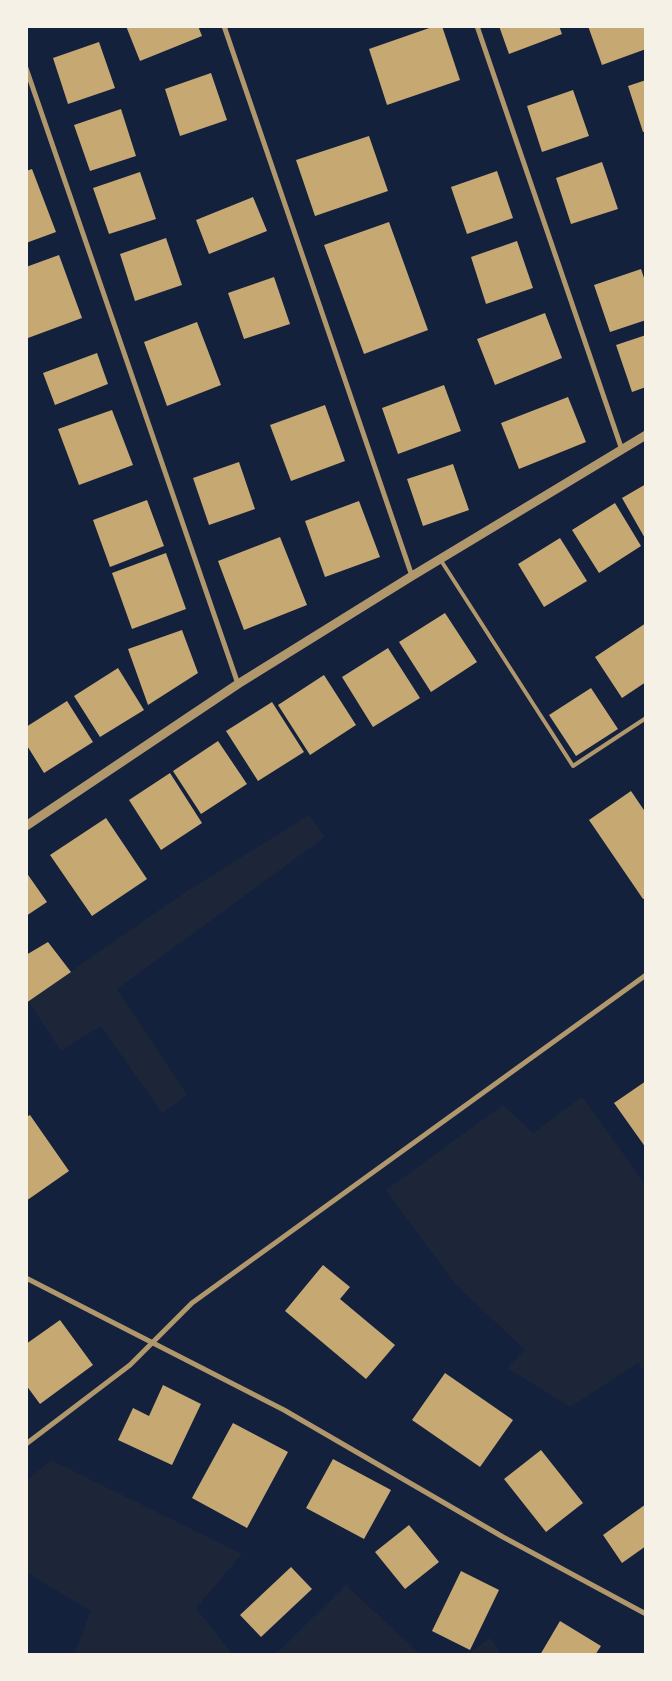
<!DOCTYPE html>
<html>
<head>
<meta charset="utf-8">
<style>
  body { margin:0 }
  #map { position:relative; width:672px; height:1681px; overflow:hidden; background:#14213d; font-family:"Roboto Serif",serif }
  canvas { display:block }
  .frame { position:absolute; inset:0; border:28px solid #f6f1e7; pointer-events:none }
</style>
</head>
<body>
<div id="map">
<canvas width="672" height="1681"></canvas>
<div class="frame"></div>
</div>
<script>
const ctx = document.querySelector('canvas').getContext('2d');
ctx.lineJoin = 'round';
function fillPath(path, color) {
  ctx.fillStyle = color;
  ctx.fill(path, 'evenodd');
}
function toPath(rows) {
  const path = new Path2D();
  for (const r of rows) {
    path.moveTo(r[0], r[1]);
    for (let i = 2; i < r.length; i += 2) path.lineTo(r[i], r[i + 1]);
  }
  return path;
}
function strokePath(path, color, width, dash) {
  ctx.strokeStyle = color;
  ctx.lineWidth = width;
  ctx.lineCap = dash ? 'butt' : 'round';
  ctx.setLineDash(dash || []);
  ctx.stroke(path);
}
const green = toPath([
  [309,815,325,837,117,989,187,1095,162,1113,101,1026,61,1051,28,1001,187,891],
  [582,1097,646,1185,646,1374,638,1363,570,1407,507,1368,525,1350,456,1285,386,1190,503,1105,533,1133],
  [51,1460,242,1554,196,1608,233,1655,74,1655,91,1611,26,1572,26,1481],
  [346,1585,421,1655,275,1655],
  [490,1638,502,1655,466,1655]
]);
const building = toPath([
  [126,26,198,26,202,36,140,61],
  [435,26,442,26,460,80,387,105,369,49],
  [499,26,559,26,562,34,509,54],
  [588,26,646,26,646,49,602,65],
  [99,42,115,88,68,104,53,58],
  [211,73,227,120,180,136,165,89],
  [646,80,646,132,643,132,628,86],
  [573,90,589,136,542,152,527,106],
  [121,109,136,156,90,171,74,125],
  [369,136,388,191,315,216,296,160],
  [602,162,618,209,571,224,556,178],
  [32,169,56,232,26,243,26,171],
  [497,171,513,218,467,234,451,187],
  [140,172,156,219,109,234,93,188],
  [253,197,267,231,209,254,196,220],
  [389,222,428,330,364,354,324,245],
  [166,238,182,285,135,301,120,254],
  [517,241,533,288,486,304,471,257],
  [59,255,82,318,28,338,26,333,26,267],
  [641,269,646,284,646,320,610,332,594,285],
  [274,277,290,324,244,339,228,293],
  [545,313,562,358,495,385,477,339],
  [197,322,221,385,167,406,144,342],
  [646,335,646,387,632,392,616,345],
  [97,353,108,384,55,405,43,373],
  [444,385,461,431,398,454,382,408],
  [568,397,586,442,519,469,501,423],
  [325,405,345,461,291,481,270,425],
  [112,410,133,465,79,485,58,429],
  [239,462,255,509,209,525,193,478],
  [453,464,469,510,423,526,407,479],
  [646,484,646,540,622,498],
  [147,500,164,546,110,567,93,520],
  [359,501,380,557,325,577,305,521],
  [615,503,641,546,599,573,572,530],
  [280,537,307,605,244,630,218,561],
  [560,538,587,581,544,607,518,564],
  [166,553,186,609,132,629,112,573],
  [445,613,477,662,431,692,399,642],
  [646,623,646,682,622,698,595,657],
  [182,630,198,673,148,705,128,649],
  [388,648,420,698,373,727,342,677],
  [118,668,144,710,100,737,74,696],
  [324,675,356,725,310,755,278,705],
  [591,688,618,729,576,756,549,715],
  [67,701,93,742,44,773,26,744,26,727],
  [272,702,304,752,258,781,226,731],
  [218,741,247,784,201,814,173,771],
  [170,773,202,823,161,850,129,800],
  [631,791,646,813,646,898,643,899,589,820],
  [106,818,147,879,92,916,50,855],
  [26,872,47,902,26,916],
  [48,942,71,972,26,1003,26,955],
  [646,1081,646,1148,614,1103],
  [30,1115,69,1171,26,1201,26,1117],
  [323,1265,350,1287,340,1299,395,1345,366,1379,285,1311],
  [60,1320,93,1365,40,1404,26,1385,26,1344],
  [445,1373,513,1420,480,1467,412,1420],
  [163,1385,201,1404,172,1465,118,1440,133,1408,149,1416],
  [233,1423,288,1452,247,1528,192,1498],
  [541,1450,583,1503,546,1532,504,1479],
  [333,1459,391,1490,364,1539,306,1508],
  [646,1504,646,1546,622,1563,603,1535],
  [409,1525,439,1562,405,1589,375,1552],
  [291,1567,312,1589,261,1637,240,1615],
  [461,1571,499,1590,470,1650,432,1631],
  [560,1621,601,1646,595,1655,540,1655]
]);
const service = toPath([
  [440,559,573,766,646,718]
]);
const minor = toPath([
  [224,26,412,576],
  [477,26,622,450],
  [26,68,238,684],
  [26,1278,284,1410,503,1537,646,1614],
  [26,1444,130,1365,192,1303,646,975]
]);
const tertiary = toPath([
  [26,826,238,684,412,576,646,435]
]);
fillPath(green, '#1d2539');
fillPath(building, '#c6a872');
strokePath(service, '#b1986c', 4);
strokePath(minor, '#b1986c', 5);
strokePath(tertiary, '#b1986c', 9);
</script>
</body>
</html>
